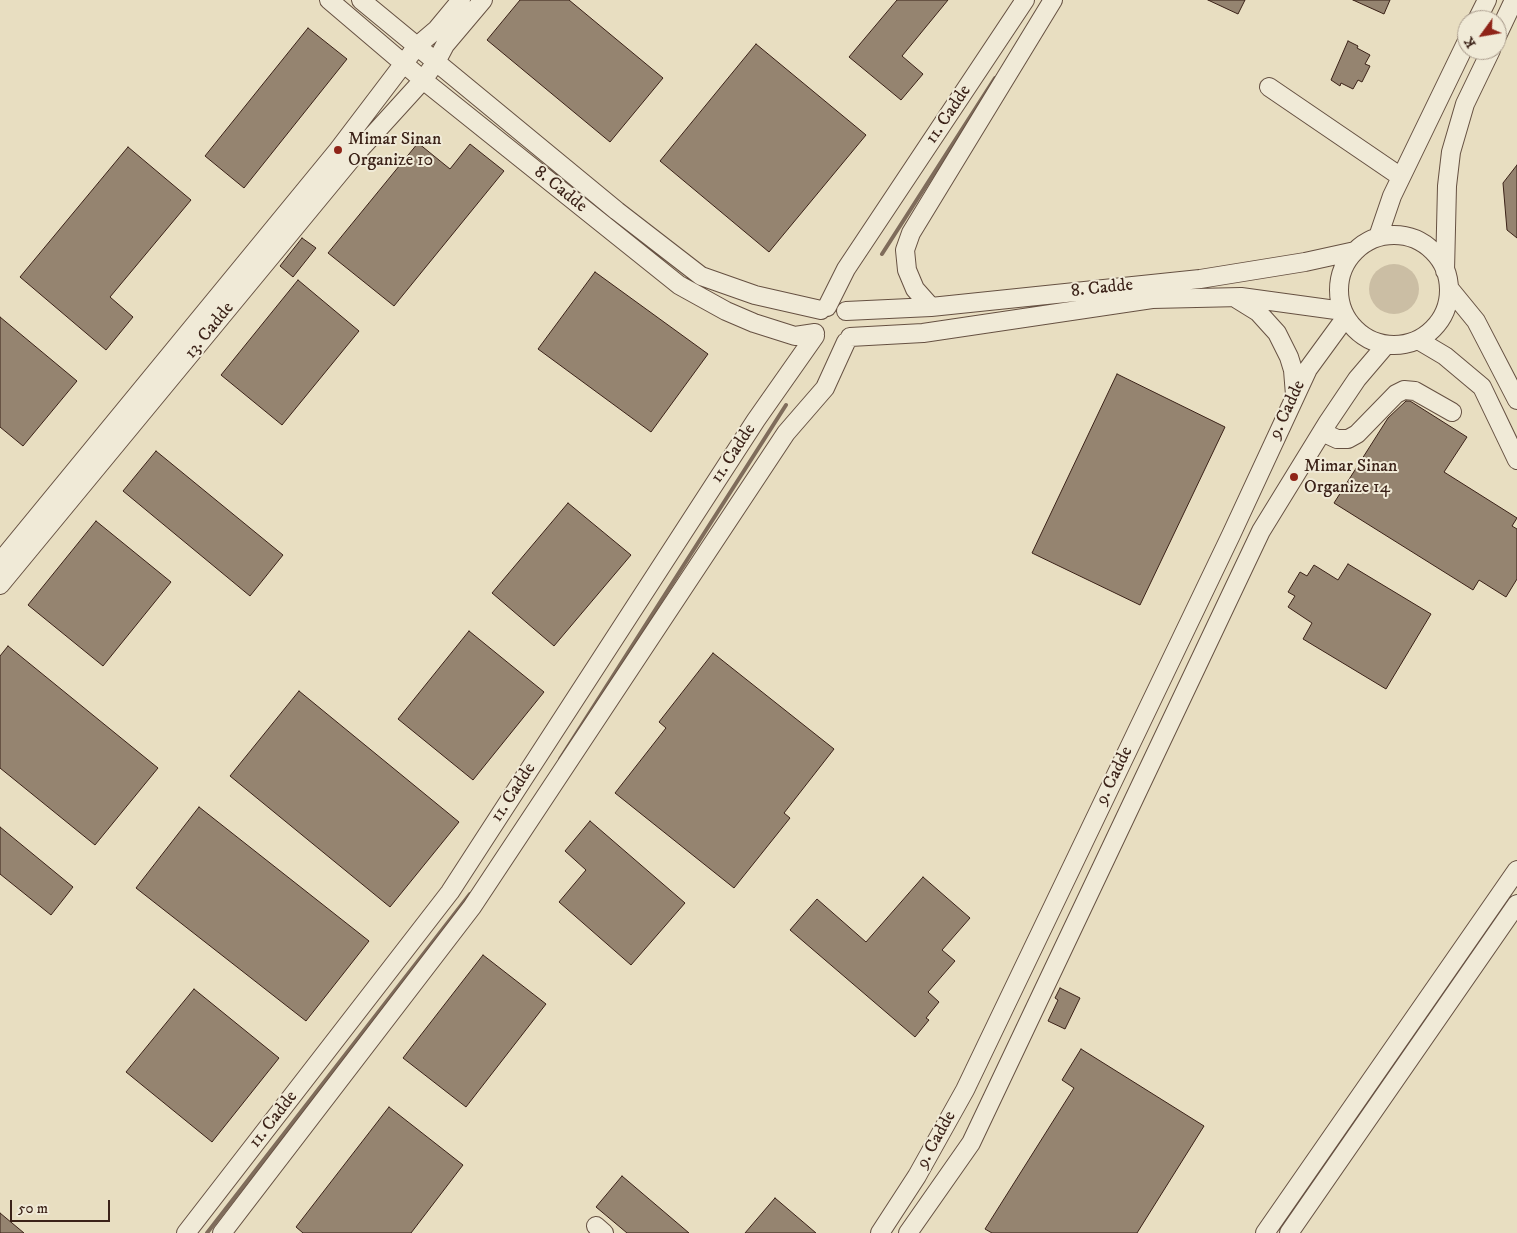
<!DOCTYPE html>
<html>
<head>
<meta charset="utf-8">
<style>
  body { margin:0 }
  #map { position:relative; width:1517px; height:1233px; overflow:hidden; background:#e8dec1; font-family:"IM FELL DW Pica",serif }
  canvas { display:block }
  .north { position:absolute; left:1457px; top:10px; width:50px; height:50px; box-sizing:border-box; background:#f0ead7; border:1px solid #a89a8b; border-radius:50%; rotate:238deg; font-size:14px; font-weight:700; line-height:20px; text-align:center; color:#3b2218 }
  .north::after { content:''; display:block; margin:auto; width:18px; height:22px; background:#8f2418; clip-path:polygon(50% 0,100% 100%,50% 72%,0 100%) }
  .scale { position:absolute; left:10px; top:1200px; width:100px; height:22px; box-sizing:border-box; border:2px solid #3b2218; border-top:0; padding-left:6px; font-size:15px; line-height:18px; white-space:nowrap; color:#3b2218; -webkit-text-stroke:4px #f0ead7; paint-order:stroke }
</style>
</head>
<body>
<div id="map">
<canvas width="1517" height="1233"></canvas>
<div class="north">K</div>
<div class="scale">50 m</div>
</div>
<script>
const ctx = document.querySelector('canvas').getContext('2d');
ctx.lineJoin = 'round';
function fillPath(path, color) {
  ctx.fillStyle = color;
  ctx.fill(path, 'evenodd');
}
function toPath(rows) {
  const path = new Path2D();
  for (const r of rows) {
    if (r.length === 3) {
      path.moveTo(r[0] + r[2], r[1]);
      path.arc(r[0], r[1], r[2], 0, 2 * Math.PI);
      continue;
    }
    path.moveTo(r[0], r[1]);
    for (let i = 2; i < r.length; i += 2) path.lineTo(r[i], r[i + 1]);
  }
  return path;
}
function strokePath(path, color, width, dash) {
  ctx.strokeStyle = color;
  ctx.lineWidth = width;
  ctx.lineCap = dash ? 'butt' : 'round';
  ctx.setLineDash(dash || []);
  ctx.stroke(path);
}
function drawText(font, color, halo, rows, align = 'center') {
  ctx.font = font + ' "IM FELL DW Pica",serif';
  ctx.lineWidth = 4;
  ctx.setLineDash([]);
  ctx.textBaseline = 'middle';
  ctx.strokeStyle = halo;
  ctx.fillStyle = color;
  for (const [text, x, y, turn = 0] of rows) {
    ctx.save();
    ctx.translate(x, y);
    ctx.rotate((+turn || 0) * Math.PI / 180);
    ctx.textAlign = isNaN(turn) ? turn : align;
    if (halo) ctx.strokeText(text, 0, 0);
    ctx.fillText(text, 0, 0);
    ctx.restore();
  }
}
const green = toPath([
  [1394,289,25]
]);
const stream = toPath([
  [882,254,995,78],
  [560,759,786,405],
  [207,1233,470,894]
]);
const building = toPath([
  [520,0,569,0,663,78,610,142,487,40,520,0],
  [897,0,948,0,902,56,923,74,901,100,849,57,897,0],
  [1208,0,1245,0,1238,14,1208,0],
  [1353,0,1390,0,1384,14,1353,0],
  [308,28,347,59,244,188,205,156,308,28],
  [1348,41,1358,46,1357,48,1370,55,1365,64,1370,66,1362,82,1358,80,1353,89,1341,83,1340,86,1331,80,1348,41],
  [756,44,866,135,769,252,660,161,756,44],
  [418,143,450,169,470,144,504,171,394,306,328,253,418,143],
  [128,147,191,200,110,297,133,317,106,350,20,277,128,147],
  [1517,165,1517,238,1507,230,1503,183,1517,165],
  [302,238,316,248,293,277,280,266,302,238],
  [595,272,708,354,651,432,538,349,595,272],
  [298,280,359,331,282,425,221,375,298,280],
  [0,317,77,381,23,446,0,427,0,317],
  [1117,374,1225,427,1140,605,1032,553,1117,374],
  [1406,401,1410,401,1467,437,1444,472,1517,518,1512,526,1517,529,1517,579,1506,597,1479,580,1473,590,1334,503,1388,418,1406,401],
  [156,451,283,555,250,596,123,491,156,451],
  [568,503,631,555,554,646,492,593,568,503],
  [96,521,171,582,103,666,28,605,96,521],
  [1348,564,1431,614,1386,689,1303,639,1312,623,1288,607,1295,596,1288,592,1300,572,1307,576,1314,565,1338,580,1348,564],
  [469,631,544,692,473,780,398,719,469,631],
  [8,646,158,768,95,845,0,768,0,656,8,646],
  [713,653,834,749,784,813,790,818,734,888,615,793,666,728,659,722,713,653],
  [299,691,459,822,390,907,230,776,299,691],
  [199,807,369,941,306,1021,136,888,199,807],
  [590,821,685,903,631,965,559,902,586,870,565,851,590,821],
  [0,827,73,887,51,915,0,874,0,827],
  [923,877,970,918,942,950,955,961,928,992,939,1002,926,1018,929,1020,915,1037,790,930,817,899,866,942,923,877],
  [483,955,546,1004,466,1107,403,1058,483,955],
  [1060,988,1080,998,1065,1029,1048,1021,1058,1000,1055,998,1060,988],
  [194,989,279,1058,212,1142,126,1072,194,989],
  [1081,1049,1204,1126,1137,1233,992,1233,985,1229,1074,1088,1062,1080,1081,1049],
  [389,1107,463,1165,411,1233,303,1233,296,1227,389,1107],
  [622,1176,689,1233,627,1233,596,1207,622,1176],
  [775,1198,816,1233,745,1233,775,1198],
  [0,1213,24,1233,0,1233,0,1213]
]);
const minor = toPath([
  [329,0,423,80,679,285,726,311,754,323,795,336,815,333],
  [361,0,617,211,701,276,755,295,821,310],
  [1477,20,1487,0],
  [1497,36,1514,0],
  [1269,87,1401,177],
  [1394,290,55],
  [1378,237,1392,196,1467,41],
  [1445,271,1447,186,1451,152,1465,104,1491,50],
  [1449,288,1476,321,1517,400],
  [1237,299,1258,312,1277,333,1289,357,1293,370,1295,395],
  [827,307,846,269,1025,0],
  [931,307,915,289,907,270,905,250,911,233,1053,0],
  [846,311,931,307,1200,279,1305,262,1355,251],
  [850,337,923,333,1152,299,1241,297,1343,311],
  [1418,340,1445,356,1482,387,1517,460],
  [1322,432,1337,439,1348,439,1357,434,1396,394,1404,390,1415,391,1452,412],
  [0,562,338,150,417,46,437,29,461,0],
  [0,585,353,157,423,80,436,62,445,45,483,0],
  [596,1226,604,1233],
  [186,1233,450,892,756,420,815,336],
  [222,1233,472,907,786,433,825,388,846,342],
  [880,1233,917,1176,965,1090,1231,535,1308,369,1346,317],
  [908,1233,971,1143,1261,531,1328,422,1357,379,1386,345],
  [1265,1233,1517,870],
  [1289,1233,1517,904]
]);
const markers = [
  [338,150,5,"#8f2418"],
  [1294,477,5,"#8f2418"]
];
const streetNames = [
  ["11. Cadde",949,115,-56],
  ["8. Cadde",560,190,39],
  ["8. Cadde",1102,289,-6],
  ["13. Cadde",210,331,-51],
  ["9. Cadde",1288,410,-65],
  ["11. Cadde",734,454,-57],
  ["9. Cadde",1115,776,-64],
  ["11. Cadde",514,793,-57],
  ["11. Cadde",274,1120,-52],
  ["9. Cadde",937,1140,-61]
];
const poiNames = [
  ["Mimar Sinan",348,140],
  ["Organize 10",348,161],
  ["Mimar Sinan",1304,467],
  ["Organize 14",1304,488]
];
fillPath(green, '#cbbea4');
strokePath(stream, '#7f6c5b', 4);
fillPath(building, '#958470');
strokePath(building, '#3b2218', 1);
strokePath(minor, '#665142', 20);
strokePath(minor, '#f0ead7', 18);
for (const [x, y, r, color] of markers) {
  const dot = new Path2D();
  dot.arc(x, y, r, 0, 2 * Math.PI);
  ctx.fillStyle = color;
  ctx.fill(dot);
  strokePath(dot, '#f0ead7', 2);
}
drawText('18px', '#3b2218', '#f0ead7', streetNames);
drawText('18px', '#3b2218', '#f0ead7', poiNames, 'left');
</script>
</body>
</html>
